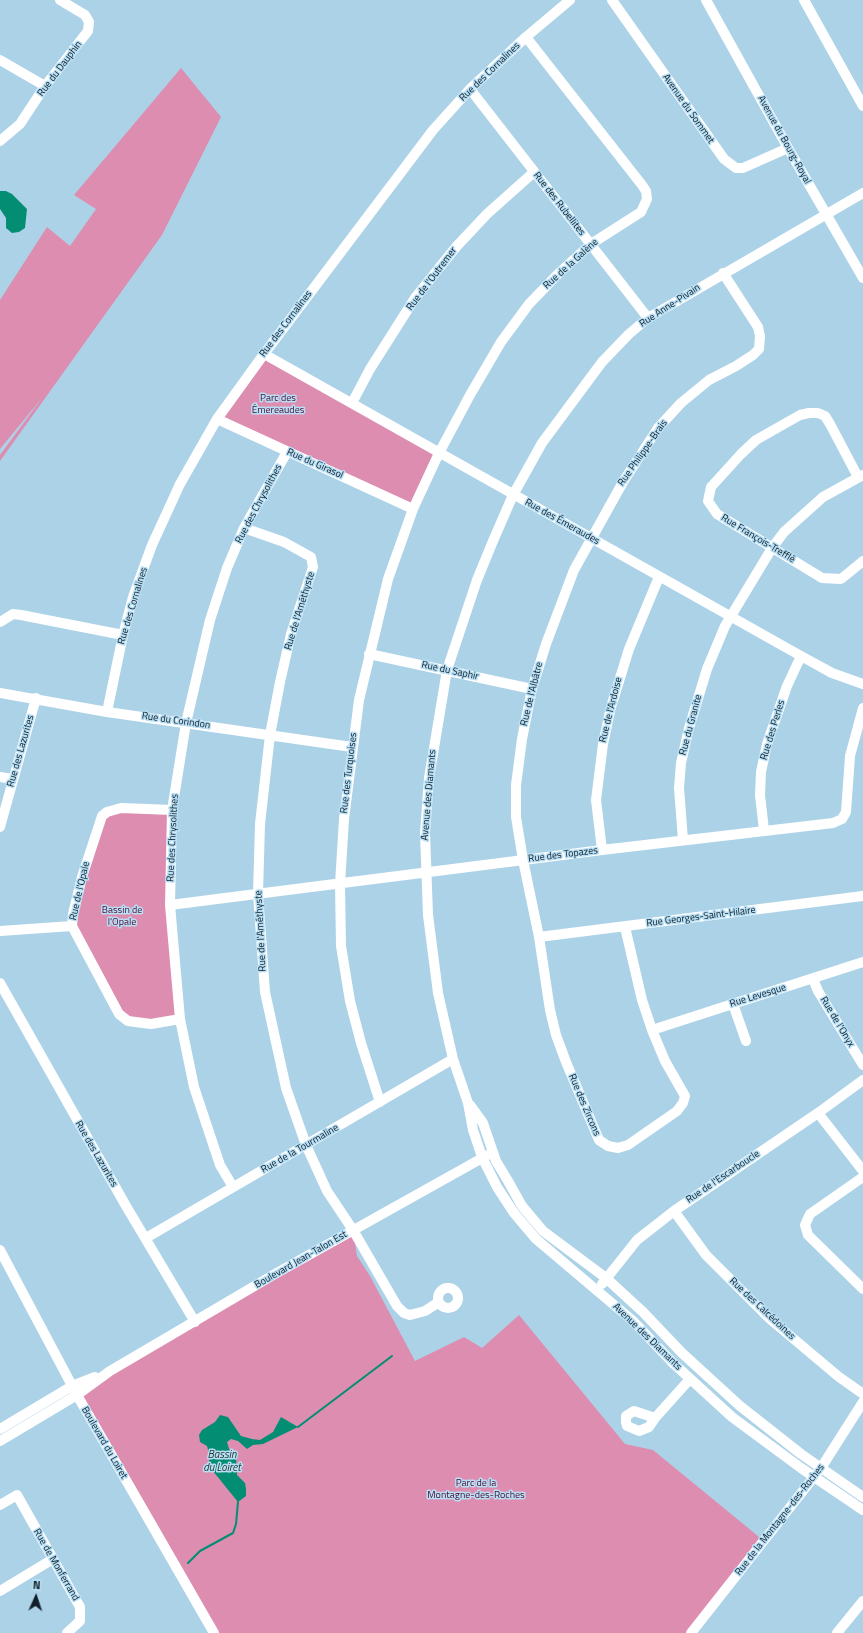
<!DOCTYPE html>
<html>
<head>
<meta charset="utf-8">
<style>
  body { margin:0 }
  #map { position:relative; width:863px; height:1633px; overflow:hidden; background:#acd2e8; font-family:"Titillium Web",sans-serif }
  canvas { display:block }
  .north { position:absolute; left:16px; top:1577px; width:40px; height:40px; -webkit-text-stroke:3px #b8dff5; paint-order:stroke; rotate:3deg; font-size:11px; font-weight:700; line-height:16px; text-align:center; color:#112028 }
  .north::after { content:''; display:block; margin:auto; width:14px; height:18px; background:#112028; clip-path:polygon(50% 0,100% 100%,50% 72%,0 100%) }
</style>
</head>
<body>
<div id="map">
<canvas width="863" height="1633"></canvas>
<div class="north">N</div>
</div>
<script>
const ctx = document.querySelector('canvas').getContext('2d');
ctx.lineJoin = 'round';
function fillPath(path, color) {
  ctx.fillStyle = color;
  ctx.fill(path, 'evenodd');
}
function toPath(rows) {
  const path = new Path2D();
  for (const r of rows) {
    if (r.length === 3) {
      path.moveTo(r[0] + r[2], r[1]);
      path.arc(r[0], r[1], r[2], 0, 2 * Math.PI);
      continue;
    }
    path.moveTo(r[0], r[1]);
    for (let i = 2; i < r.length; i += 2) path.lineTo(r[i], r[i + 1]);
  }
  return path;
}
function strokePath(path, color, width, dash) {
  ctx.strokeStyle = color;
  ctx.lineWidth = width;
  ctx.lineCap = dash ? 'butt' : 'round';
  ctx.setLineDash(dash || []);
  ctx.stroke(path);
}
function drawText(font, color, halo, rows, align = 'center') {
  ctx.font = font + ' "Titillium Web",sans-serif';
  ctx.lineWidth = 3;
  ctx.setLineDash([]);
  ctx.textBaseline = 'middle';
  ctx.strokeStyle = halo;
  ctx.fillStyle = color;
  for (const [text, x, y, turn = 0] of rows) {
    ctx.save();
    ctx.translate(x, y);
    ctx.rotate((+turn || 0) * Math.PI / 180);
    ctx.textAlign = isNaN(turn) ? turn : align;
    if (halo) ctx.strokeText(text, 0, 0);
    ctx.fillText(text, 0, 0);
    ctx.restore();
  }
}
const green = toPath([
  [181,68,221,117,162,235,0,461,0,455,42,398,0,449,0,300,47,227,70,246,96,209,74,195],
  [264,354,439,453,413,509,217,419],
  [172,810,170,905,180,1019,128,1021,72,926,107,812],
  [353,1230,357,1256,370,1276,415,1361,464,1337,482,1348,519,1315,625,1444,653,1450,764,1541,691,1633,214,1633,77,1395]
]);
const water = toPath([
  [0,191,6,191,12,194,27,209,25,228,19,232,12,233,6,228,6,218,0,209],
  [220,1415,228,1417,241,1436,252,1439,260,1440,273,1432,281,1417,298,1427,263,1444,253,1445,247,1449,238,1441,231,1439,227,1442,229,1449,236,1455,237,1475,245,1483,246,1489,246,1496,238,1502,208,1465,210,1457,207,1446,200,1442,199,1435,202,1430,215,1422]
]);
const stream = toPath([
  [298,1427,392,1356],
  [188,1563,200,1551,233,1533,236,1524,238,1502]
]);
const minor = toPath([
  [612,0,724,159,736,168,743,168,788,148],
  [706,0,788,148,863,278],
  [804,0,863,106],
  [0,60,45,86],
  [470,89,648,318],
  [0,141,20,124,45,86,88,31,89,22,85,15,60,0],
  [863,193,648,318,629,334,602,362,542,443,513,495,493,541,477,580,447,670,429,778,425,833,428,915,438,993,453,1059,468,1103,473,1130,482,1157,497,1187,514,1213,536,1239,633,1321,673,1363,732,1417,801,1468,863,1510],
  [264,354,801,656,832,673,863,684],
  [352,403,370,369,415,298,456,247,487,214,534,172],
  [217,419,413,509],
  [858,477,830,424,825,416,818,413,809,413,800,415,756,440,741,454,711,487,708,501,717,514,822,578,841,579,863,561],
  [244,528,284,542,311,557,313,567,291,634,280,682,270,735,260,824,258,894,265,992,286,1088,306,1145,327,1191,353,1230,397,1306,404,1313,410,1315,425,1311,439,1302],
  [0,622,13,614,21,615,123,635],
  [369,654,532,689],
  [0,693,107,712,352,747],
  [107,712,123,635,133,597,152,545,180,484,217,419,264,354,433,130,470,89,526,37,570,0],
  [0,777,13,779],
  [172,810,121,808,107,812,102,816,82,877,73,914,72,926,119,1014,128,1021,151,1024,180,1019],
  [0,827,36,698],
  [764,830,760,795,761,772,767,744,787,686,801,656],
  [683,840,679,788,681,763,689,728,707,669,725,626,772,548,784,532,823,497,863,475],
  [602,850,596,800,603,744,611,707,629,649,659,577],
  [170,905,602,850,833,823,842,819,846,812,850,756,863,708],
  [625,927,642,1000,652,1030,665,1061,685,1096,683,1103,677,1111,628,1145,618,1148,608,1146,599,1140,566,1062,556,1035,550,1010,539,937,523,860,516,817,516,785,522,739,532,689,546,644,574,570,623,482,658,428,681,403,709,380,736,366,753,355,759,349,760,336,758,327,723,273],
  [0,931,72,926],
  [539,937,863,896],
  [813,979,818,991,863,1065],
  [0,983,126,1206,195,1322],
  [733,1004,746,1041],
  [652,1030,863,962],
  [380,1102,361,1043,350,1001,341,946,340,884,344,819,359,700,388,579,413,509,439,453,470,395,501,342,529,304,559,273,591,244,641,212,647,199,646,191,642,185,526,37],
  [470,1105,483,1123,496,1161,508,1181,522,1206,543,1231,606,1278,643,1312,682,1353,740,1406,801,1454,863,1497],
  [818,1113,863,1171],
  [863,1177,810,1214,805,1225,808,1235,863,1289],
  [233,1187,220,1165,194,1087,180,1019,170,905,172,810,186,723,210,620,227,568,244,528,287,452],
  [674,1211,706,1255,770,1319,839,1377,863,1394],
  [146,1238,453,1059],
  [0,1250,77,1395,214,1633],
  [602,1284,637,1240,674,1211,818,1113,863,1080],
  [448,1298,10],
  [655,1418,634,1411,626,1416,626,1422,627,1426,639,1431,649,1427,655,1418,690,1379],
  [0,1429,72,1386,95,1377],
  [0,1441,77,1395,110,1371,275,1274,493,1152],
  [0,1505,17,1495,80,1607,80,1621,67,1633],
  [0,1591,53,1559],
  [691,1633,821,1468,863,1402],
  [837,1633,863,1601]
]);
const streetNames = [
  ["Rue du Dauphin",60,69,-53],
  ["Rue des Cornalines",490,72,-44],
  ["Avenue du Sommet",688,109,55],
  ["Avenue du Bourg-Royal",784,140,61],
  ["Rue des Rubellites",559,204,52],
  ["Rue de la Galène",571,264,-42],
  ["Rue de l'Outremer",432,279,-53],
  ["Rue Anne-Pivain",670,306,-33],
  ["Rue des Cornalines",286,324,-53],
  ["Rue Philippe-Brais",643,453,-55],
  ["Rue du Girasol",315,464,24],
  ["Rue des Chrysolithes",259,504,-62],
  ["Rue des Émeraudes",562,522,29],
  ["Rue François-Trefflé",758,539,31],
  ["Rue des Cornalines",133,606,-73],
  ["Rue de l'Améthyste",300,611,-73],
  ["Rue du Saphir",450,671,12],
  ["Rue de l'Albâtre",532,694,-76],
  ["Rue de l'Ardoise",611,710,-76],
  ["Rue du Corindon",176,721,8],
  ["Rue du Granite",691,725,-75],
  ["Rue des Perles",773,730,-73],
  ["Rue des Lazurites",21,751,-74],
  ["Rue des Turquoises",349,773,-83],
  ["Avenue des Diamants",429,795,-85],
  ["Rue des Chrysolithes",173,838,-87],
  ["Rue des Topazes",563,855,-7],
  ["Rue de l'Opale",80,891,-77],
  ["Rue Georges-Saint-Hilaire",701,917,-7],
  ["Rue de l'Améthyste",261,931,-93],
  ["Rue Levesque",758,996,-17],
  ["Rue de l'Onyx",837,1022,59],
  ["Rue des Zircons",584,1105,67],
  ["Rue de la Tourmaline",300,1149,-30],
  ["Rue des Lazurites",96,1154,60],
  ["Rue de l'Escarboucle",723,1177,-34],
  ["Boulevard Jean-Talon Est",301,1260,-30],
  ["Rue des Calcédoines",762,1309,43],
  ["Avenue des Diamants",647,1337,44],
  ["Boulevard du Loiret",104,1443,60],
  ["Rue de la Montagne-des-Roches",780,1520,-52],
  ["Rue de Monferrand",56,1565,60]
];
const parkNames = [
  ["Parc des",278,399],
  ["Émereaudes",278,411],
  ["Bassin de",122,911],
  ["l'Opale",122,923],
  ["Parc de la",476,1484],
  ["Montagne-des-Roches",476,1496]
];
const waterNames = [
  ["Bassin",222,1455],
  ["du Loiret",222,1468]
];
fillPath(green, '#dd8daf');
fillPath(water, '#038e74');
strokePath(stream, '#038e74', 2);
strokePath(minor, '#fff', 10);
drawText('10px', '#112028', '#b8dff5', streetNames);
drawText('10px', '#4d0c2f', '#b8dff5', parkNames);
drawText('italic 11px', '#213a32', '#b8dff5', waterNames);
</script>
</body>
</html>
